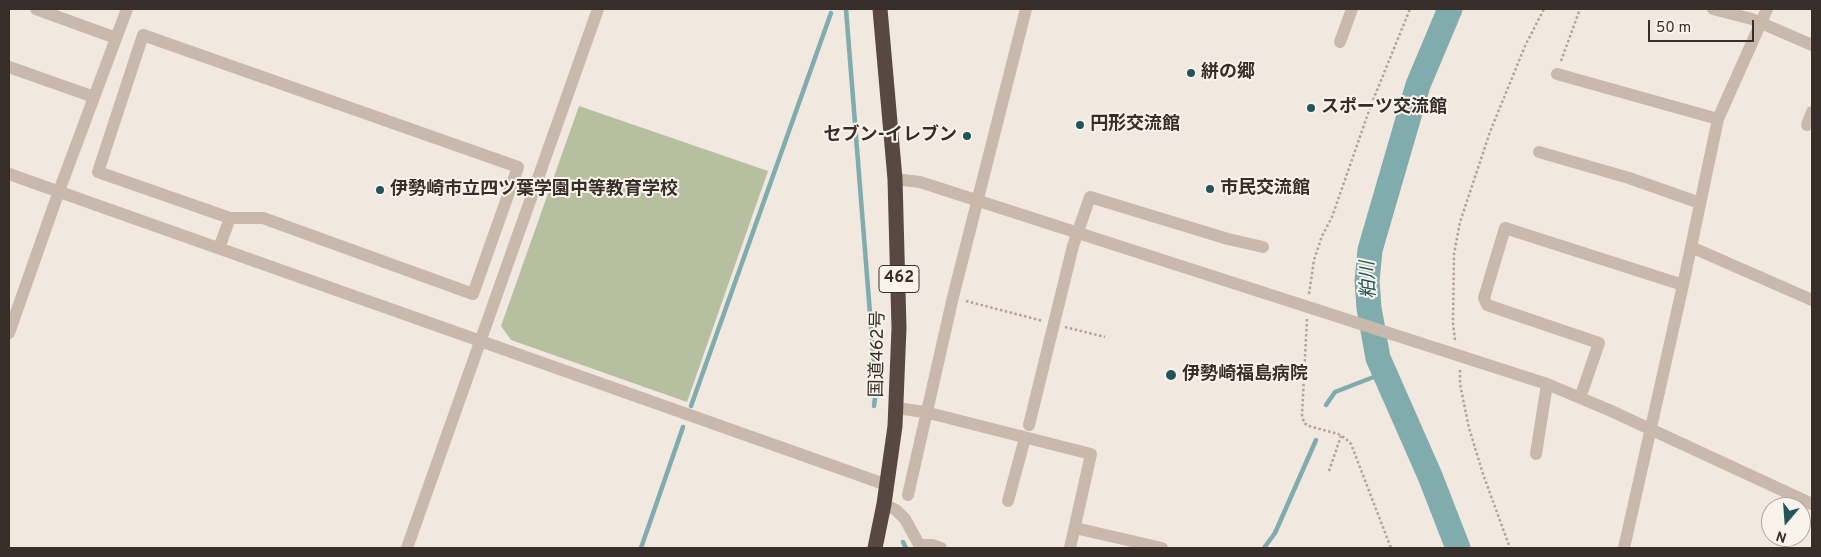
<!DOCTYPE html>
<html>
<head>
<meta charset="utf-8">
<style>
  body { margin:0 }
  #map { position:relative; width:1821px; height:557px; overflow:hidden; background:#f1e8df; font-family:Overpass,sans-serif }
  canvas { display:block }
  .frame { position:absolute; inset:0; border:10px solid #372e2a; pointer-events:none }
  .north { position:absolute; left:1761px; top:497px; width:50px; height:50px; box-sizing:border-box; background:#f9f3ec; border:1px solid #aba49e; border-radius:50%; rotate:198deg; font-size:14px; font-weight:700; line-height:20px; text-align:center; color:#372e2a }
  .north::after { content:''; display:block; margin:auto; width:18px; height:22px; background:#225557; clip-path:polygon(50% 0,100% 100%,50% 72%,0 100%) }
  .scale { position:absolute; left:1648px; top:20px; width:106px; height:22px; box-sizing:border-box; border:2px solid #372e2a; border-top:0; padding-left:6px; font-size:15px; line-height:18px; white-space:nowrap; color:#372e2a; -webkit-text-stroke:4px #f9f3ec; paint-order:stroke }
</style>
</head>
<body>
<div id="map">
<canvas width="1821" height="557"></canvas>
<div class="frame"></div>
<div class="north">N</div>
<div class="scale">50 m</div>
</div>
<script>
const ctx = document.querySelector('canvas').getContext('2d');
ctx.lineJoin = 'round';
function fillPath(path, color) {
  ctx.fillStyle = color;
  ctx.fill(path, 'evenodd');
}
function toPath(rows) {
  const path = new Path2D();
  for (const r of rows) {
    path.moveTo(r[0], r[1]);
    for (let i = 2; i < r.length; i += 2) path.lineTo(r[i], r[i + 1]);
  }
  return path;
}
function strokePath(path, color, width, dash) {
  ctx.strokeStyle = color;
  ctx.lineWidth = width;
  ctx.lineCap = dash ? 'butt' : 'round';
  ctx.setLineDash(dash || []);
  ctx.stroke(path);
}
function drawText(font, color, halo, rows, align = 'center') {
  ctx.font = font + ' Overpass,"Noto Sans JP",sans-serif';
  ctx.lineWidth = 4;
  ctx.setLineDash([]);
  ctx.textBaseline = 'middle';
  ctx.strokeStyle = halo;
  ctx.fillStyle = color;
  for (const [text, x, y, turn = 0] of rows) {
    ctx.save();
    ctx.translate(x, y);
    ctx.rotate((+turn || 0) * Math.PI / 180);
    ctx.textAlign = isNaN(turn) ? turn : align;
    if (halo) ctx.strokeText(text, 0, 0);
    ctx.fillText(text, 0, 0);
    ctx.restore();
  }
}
const green = toPath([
  [579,106,768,171,687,402,511,340,501,326]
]);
const stream = toPath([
  [846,9,876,390,874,406],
  [1326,405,1335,392,1384,373],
  [691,406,831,13],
  [903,542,906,548],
  [641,548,683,427],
  [1264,548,1275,533,1316,440]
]);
const river = toPath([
  [1450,9,1418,85,1370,250,1367,281,1369,308,1378,358,1430,476,1458,548]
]);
const path = toPath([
  [1561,61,1580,9],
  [1309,294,1314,260,1322,236,1332,217,1371,105,1410,9],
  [966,301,1043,321],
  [1307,319,1302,415,1304,423,1309,426,1338,434,1345,438,1351,444,1391,548],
  [1065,327,1105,337],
  [1455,340,1453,323,1454,254,1460,222,1490,132,1525,46,1544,9],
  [1460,370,1460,384,1469,428,1483,474,1510,548],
  [1329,471,1341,436]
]);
const minor = toPath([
  [36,9,116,38],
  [1713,9,1752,19,1812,45],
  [143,35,518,167,473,294,263,218,230,218,98,172,143,35],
  [1340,42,1352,9],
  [9,67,94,97],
  [1557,74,1718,119],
  [1807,125,1812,112],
  [1539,152,1629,178,1700,203],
  [9,174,887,485],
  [895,179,920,182,1547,384,1609,410,1812,504],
  [1691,247,1812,300],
  [219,248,230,218],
  [9,333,59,191,127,9],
  [1580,398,1599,343,1487,305,1484,298,1505,228,1683,285],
  [896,408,925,412,1091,454,1070,548],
  [1029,425,1073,246,1090,197,1228,239,1263,247],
  [1536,454,1547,384],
  [908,495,953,297,1026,9],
  [1008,501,1025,438],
  [884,504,896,510,905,519,921,548],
  [1075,528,1162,548],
  [919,545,932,545,941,548],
  [407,548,598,9],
  [1624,548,1683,285,1718,119,1767,9]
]);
const highway = toPath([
  [875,548,884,504,895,426,899,328,895,179,880,9]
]);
const markers = [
  [1191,73,5,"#225557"],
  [1311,108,5,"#225557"],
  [1080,125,5,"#225557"],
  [967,136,5,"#225557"],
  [1210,189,5,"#225557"],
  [380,190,5,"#225557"],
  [1171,375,6,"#225557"]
];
const shields = [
  [899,279,40]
];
const shieldNames = [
  ["462",899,279]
];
const poiNames = [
  ["絣の郷",1201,73],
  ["スポーツ交流館",1321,108],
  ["円形交流館",1090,125],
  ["セブン-イレブン",957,136,"right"],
  ["市民交流館",1220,189],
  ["伊勢崎市立四ツ葉学園中等教育学校",390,190],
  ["伊勢崎福島病院",1182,375]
];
const streetNames = [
  ["国道462号",879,354,-89]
];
const waterNames = [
  ["粕川",1370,280,-92]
];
fillPath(green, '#b6c0a0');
strokePath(stream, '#80acad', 4.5);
strokePath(river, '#80acad', 25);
strokePath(path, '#b5a296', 2.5, [2.5, 2.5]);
strokePath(minor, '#c9b8ac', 12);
strokePath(highway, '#584842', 15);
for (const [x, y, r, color] of markers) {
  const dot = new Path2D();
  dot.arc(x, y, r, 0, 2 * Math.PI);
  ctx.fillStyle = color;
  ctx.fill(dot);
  strokePath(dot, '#f9f3ec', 2);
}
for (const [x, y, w] of shields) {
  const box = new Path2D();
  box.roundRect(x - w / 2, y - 13.5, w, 27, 4);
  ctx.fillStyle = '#f9f3ec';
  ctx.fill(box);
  strokePath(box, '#372e2a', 1);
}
drawText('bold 16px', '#372e2a', null, shieldNames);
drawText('bold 18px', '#372e2a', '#f9f3ec', poiNames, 'left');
drawText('18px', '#372e2a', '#f9f3ec', streetNames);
drawText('italic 19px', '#225557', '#f9f3ec', waterNames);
</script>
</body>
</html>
